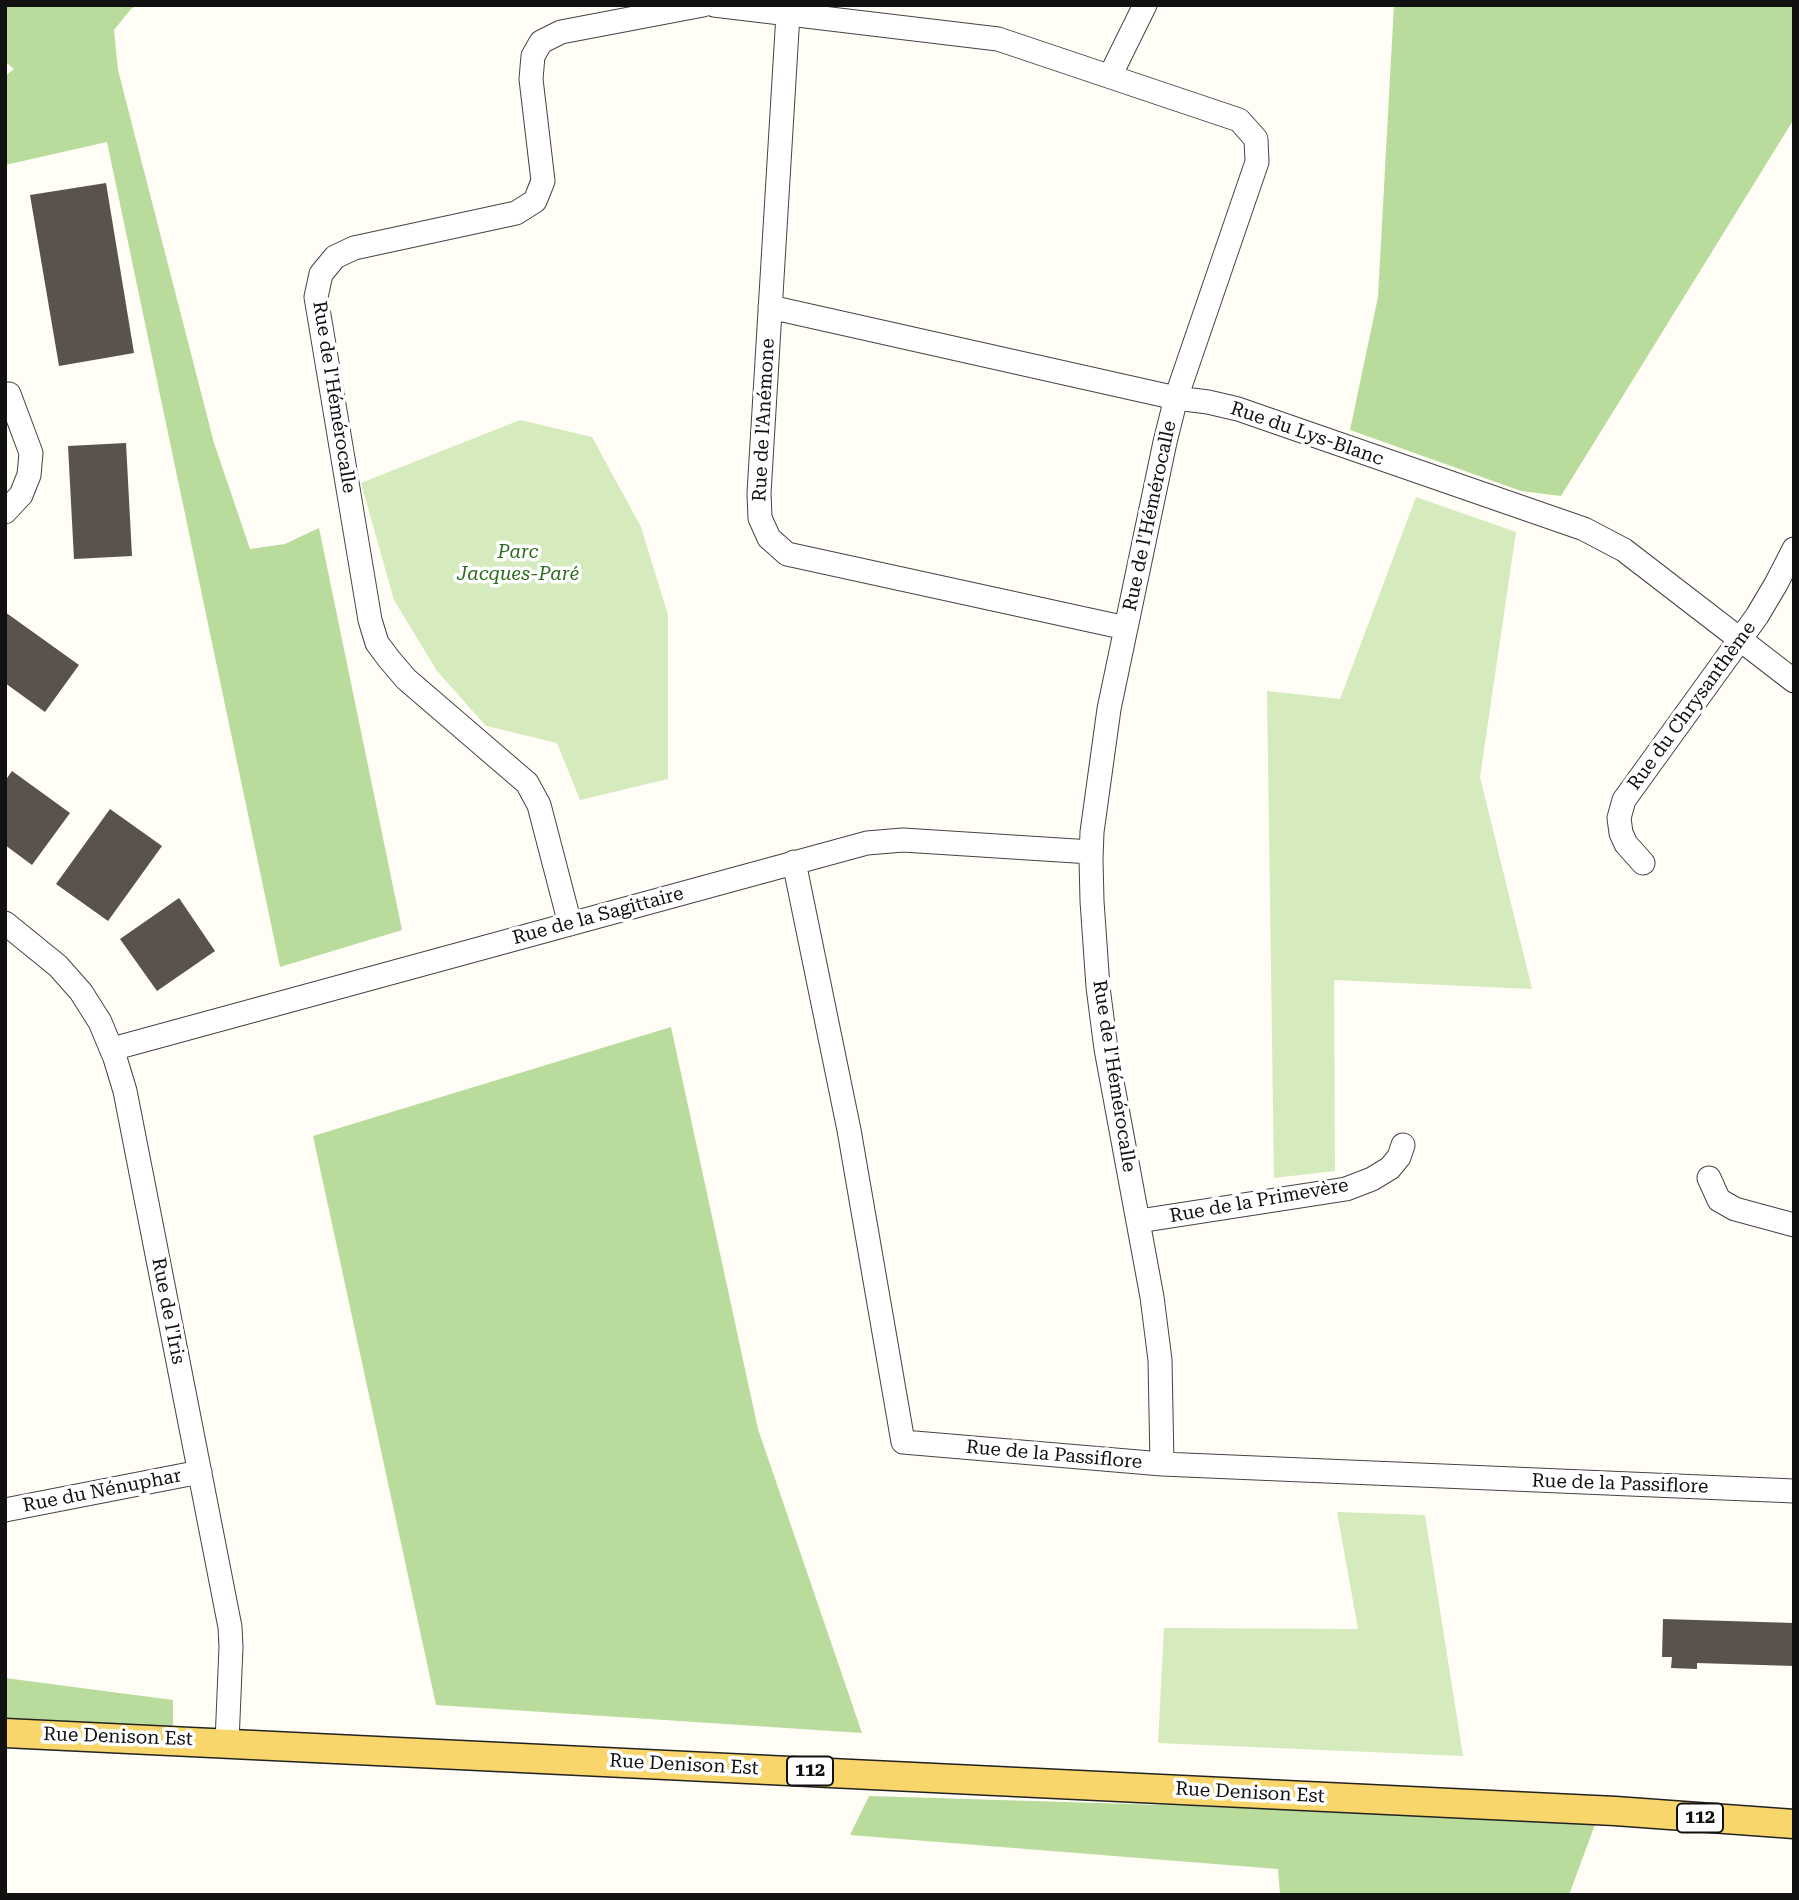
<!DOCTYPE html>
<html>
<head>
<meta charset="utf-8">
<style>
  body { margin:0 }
  #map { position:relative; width:1799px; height:1900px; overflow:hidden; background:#fffdf5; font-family:"Roboto Serif",serif }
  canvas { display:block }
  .frame { position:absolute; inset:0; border:7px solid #111; pointer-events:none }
</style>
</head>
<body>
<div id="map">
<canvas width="1799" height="1900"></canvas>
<div class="frame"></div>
</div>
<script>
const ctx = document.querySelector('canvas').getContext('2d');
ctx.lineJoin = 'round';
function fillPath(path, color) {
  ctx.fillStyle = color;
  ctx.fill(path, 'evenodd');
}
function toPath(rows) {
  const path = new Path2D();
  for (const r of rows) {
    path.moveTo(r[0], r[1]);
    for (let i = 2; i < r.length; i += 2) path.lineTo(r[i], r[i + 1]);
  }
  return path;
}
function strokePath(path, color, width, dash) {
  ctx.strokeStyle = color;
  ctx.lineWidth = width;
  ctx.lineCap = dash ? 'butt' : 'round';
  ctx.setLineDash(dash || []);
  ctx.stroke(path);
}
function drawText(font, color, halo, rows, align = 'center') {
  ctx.font = font + ' "Roboto Serif",serif';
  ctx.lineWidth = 7;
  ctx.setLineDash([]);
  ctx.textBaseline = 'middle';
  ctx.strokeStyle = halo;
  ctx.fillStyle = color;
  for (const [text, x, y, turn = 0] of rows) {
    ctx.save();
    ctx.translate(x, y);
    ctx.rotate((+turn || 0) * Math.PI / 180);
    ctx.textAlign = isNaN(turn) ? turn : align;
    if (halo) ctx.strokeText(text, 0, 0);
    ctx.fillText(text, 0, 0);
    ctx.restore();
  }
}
const green = toPath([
  [520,420,592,437,641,527,668,615,668,779,580,800,557,743,486,726,437,671,394,600,361,483],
  [1416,497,1516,532,1480,777,1532,989,1334,980,1335,1171,1274,1178,1267,691,1340,699],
  [1337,1512,1425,1515,1463,1756,1158,1743,1164,1628,1358,1629]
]);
const forest = toPath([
  [5,5,138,5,131,9,114,30,118,70,214,443,250,549,285,544,319,528,402,930,280,967,107,142,5,165,5,76,14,69,8,64,5,64],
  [1394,5,1794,5,1794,119,1561,496,1521,491,1350,430,1378,297],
  [671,1027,758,1429,862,1733,436,1705,313,1136],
  [5,1678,173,1700,173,1728,5,1721],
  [869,1796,1784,1824,1597,1819,1569,1895,1280,1895,1278,1869,850,1835]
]);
const building = toPath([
  [106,183,134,353,59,366,30,195],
  [126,443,132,556,74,559,68,446],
  [5,612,79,665,45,712,5,683],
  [12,771,70,813,32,865,5,845,5,781],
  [110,809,162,846,108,921,56,884],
  [179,898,215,951,157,991,120,939],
  [1663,1619,1794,1623,1794,1666,1697,1663,1697,1669,1671,1668,1672,1657,1662,1657]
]);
const minor = toPath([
  [714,5,998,39,1239,120,1256,139,1257,162,1176,398,1165,442,1109,709,1092,832,1091,859,1092,901,1098,987,1106,1049,1152,1297,1160,1360,1162,1464],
  [788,14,759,493,760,518,769,538,787,554,1126,628],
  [1110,76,1145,5],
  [770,307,1176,398,1208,402,1238,409,1584,529,1624,550,1794,681],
  [5,512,21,495,29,475,31,453,9,394],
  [794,862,849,1130,903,1442,1162,1464,1794,1491],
  [1643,863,1626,844,1621,833,1619,818,1624,800,1757,616,1776,584,1794,549],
  [5,923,58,966,81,992,100,1022,115,1058,125,1091,230,1627,231,1647,227,1742],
  [570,924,539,805,527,783,406,679,389,659,377,643,370,620,316,297,321,274,335,257,354,248,516,213,535,201,543,181,531,79,533,56,541,42,561,32,703,5],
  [112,1049,867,843,903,840,1091,852],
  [1709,1178,1719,1200,1735,1209,1794,1225],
  [1139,1221,1346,1189,1372,1179,1390,1168,1399,1157,1403,1145],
  [5,1510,200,1472]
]);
const major = toPath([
  [5,1733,1615,1811,1794,1824]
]);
const shields = [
  [810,1771,46],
  [1700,1818,46]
];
const shieldNames = [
  ["112",810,1771],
  ["112",1700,1818]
];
const streetNames = [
  ["Rue de l'Hémérocalle",334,397,81],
  ["Rue de l'Anémone",764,420,-87],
  ["Rue du Lys-Blanc",1307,434,19],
  ["Rue de l'Hémérocalle",1150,516,-78],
  ["Rue du Chrysanthème",1692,706,-54],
  ["Rue de la Sagittaire",598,916,-15],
  ["Rue de l'Hémérocalle",1114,1076,81],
  ["Rue de la Primevère",1259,1201,-10],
  ["Rue de l'Iris",168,1311,79],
  ["Rue de la Passiflore",1054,1455,5],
  ["Rue de la Passiflore",1620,1484,2],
  ["Rue du Nénuphar",102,1491,-11],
  ["Rue Denison Est",118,1737,2],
  ["Rue Denison Est",684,1765,3],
  ["Rue Denison Est",1250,1793,3]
];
const parkNames = [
  ["Parc",518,552],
  ["Jacques-Paré",518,574]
];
fillPath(green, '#d5ebbd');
fillPath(forest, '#b9dc9c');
fillPath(building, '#5a524d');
strokePath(minor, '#444', 25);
strokePath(major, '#222', 31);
strokePath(minor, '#fff', 23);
strokePath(major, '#f9d66b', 28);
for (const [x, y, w] of shields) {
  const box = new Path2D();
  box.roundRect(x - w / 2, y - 14.5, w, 29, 5);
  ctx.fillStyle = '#fff';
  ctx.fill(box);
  strokePath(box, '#111', 2);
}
drawText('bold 18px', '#111', null, shieldNames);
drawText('19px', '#111', '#fff', streetNames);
drawText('italic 19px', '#2f6b1f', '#fff', parkNames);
</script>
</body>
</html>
